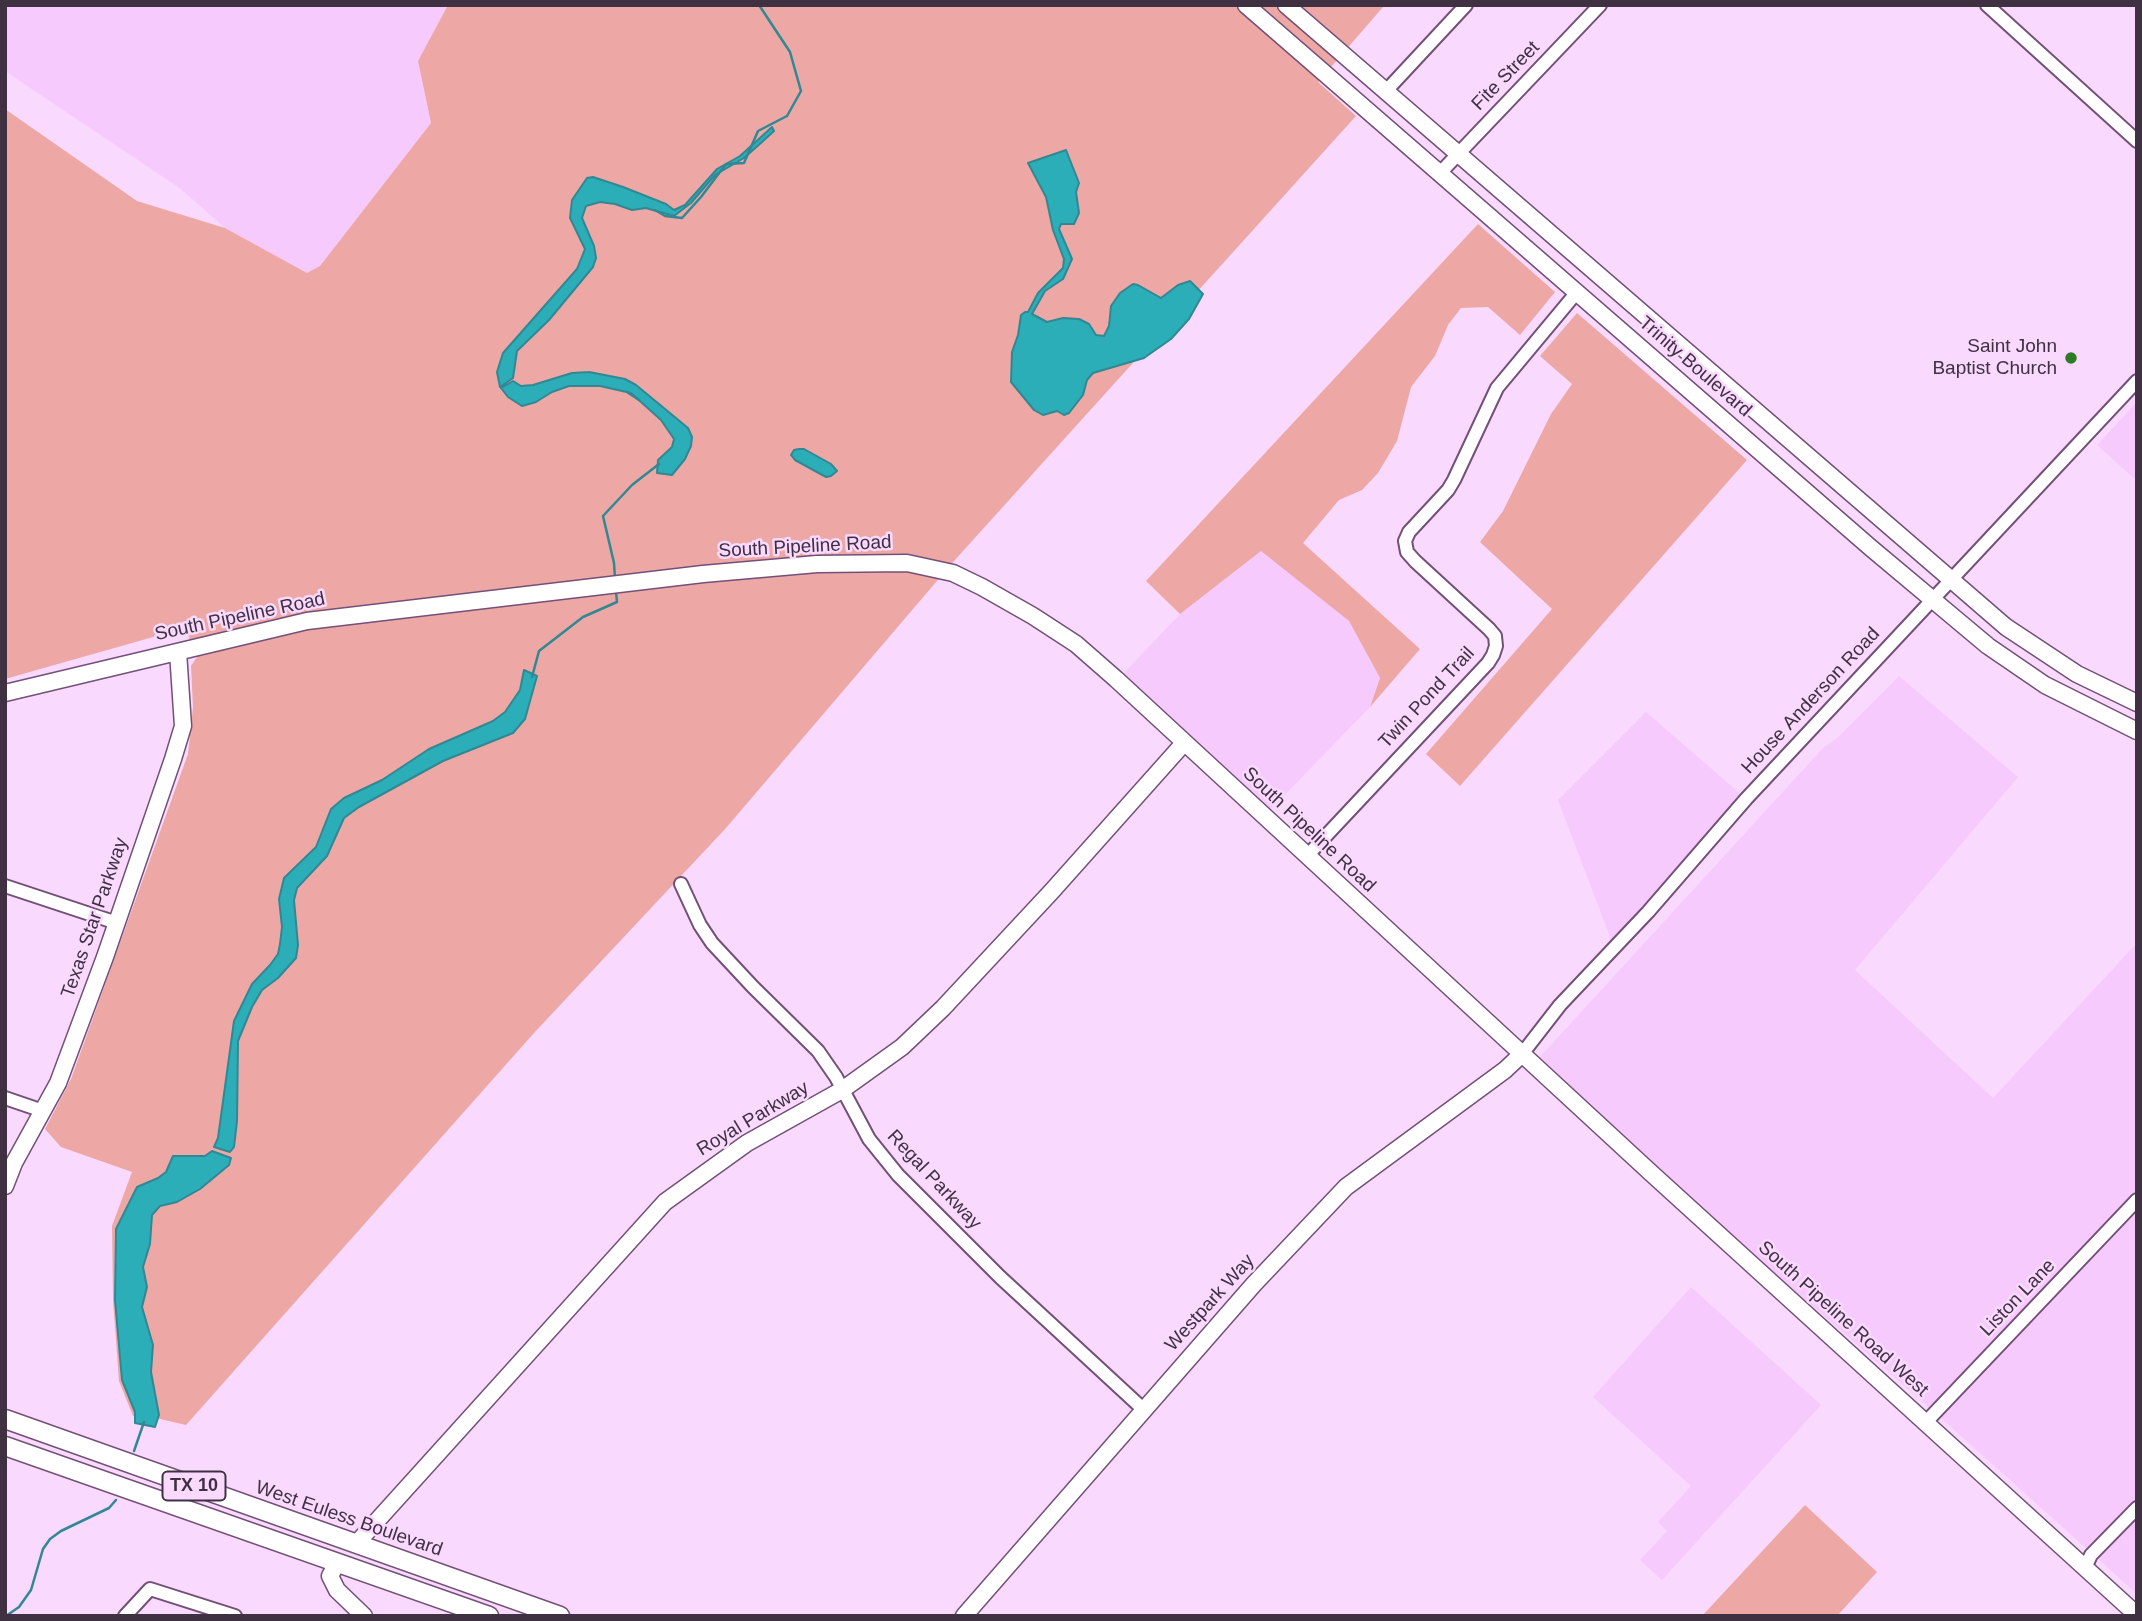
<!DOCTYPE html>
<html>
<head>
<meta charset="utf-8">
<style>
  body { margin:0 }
  #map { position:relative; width:2142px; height:1621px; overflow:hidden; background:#f9d9fd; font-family:Helvetica,sans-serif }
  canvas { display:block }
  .frame { position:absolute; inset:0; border:7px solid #3f3042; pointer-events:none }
</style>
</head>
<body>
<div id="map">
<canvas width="2142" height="1621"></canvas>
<div class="frame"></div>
</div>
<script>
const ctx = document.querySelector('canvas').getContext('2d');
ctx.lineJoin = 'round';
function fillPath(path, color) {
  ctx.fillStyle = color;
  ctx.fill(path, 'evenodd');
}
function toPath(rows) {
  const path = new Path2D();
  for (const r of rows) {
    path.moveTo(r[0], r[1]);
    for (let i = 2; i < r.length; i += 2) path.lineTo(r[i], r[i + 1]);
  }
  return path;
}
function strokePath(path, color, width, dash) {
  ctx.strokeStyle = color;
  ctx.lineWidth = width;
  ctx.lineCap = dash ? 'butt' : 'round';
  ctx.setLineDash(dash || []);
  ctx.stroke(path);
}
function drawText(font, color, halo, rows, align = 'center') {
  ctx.font = font + ' Helvetica,sans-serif';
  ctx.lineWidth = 5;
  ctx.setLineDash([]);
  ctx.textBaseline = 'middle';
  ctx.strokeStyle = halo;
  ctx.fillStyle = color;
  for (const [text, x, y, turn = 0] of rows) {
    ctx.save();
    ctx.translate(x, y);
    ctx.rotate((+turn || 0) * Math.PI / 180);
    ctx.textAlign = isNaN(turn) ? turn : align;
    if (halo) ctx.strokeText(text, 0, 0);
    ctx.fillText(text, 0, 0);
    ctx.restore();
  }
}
const built = toPath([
  [5,5,448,5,418,61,431,123,320,266,307,274,225,228,181,189,5,71],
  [2137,402,2137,481,2097,445],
  [1261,550,1349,621,1380,678,1370,707,1270,810,1123,674,1180,614],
  [1899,676,2018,777,1855,970,1993,1098,2137,943,2137,1594,1922,1401,1726,1231,1539,1058,1824,747,1836,739],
  [1646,712,1743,796,1612,942,1558,800],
  [1691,1287,1821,1405,1662,1580,1640,1560,1667,1531,1658,1522,1691,1486,1593,1397]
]);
const green = toPath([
  [448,5,1383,7,1318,82,1356,116,954,561,726,828,534,1033,186,1425,156,1418,133,1416,119,1381,113,1300,112,1226,132,1172,61,1147,45,1129,71,1079,188,754,193,707,191,666,197,657,185,628,5,679,5,109,137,201,225,228,307,273,320,266,431,123,418,61],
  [1478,224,1555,292,1520,335,1488,307,1461,308,1448,325,1435,356,1411,387,1397,441,1378,473,1362,490,1339,500,1303,543,1420,649,1370,707,1380,678,1349,621,1261,551,1180,614,1146,581],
  [1577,313,1747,460,1460,786,1426,754,1552,609,1480,542,1503,511,1551,414,1572,384,1540,356],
  [1805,1505,1877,1572,1837,1616,1702,1616]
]);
const water = toPath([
  [772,127,774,131,762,142,744,158,715,175,691,203,674,216,646,208,632,210,615,204,600,202,586,206,582,218,594,246,596,258,593,267,549,320,517,351,513,378,500,387,497,372,503,353,577,269,585,249,570,218,572,200,587,178,593,177,623,187,666,204,674,210,685,205,717,169,740,156,772,127],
  [1066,150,1079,183,1076,192,1079,213,1074,224,1061,224,1059,229,1072,259,1063,279,1045,291,1032,314,1047,322,1063,318,1079,319,1089,324,1096,335,1104,336,1109,326,1111,306,1120,293,1133,284,1138,285,1161,298,1178,285,1190,281,1203,294,1189,319,1171,339,1144,358,1093,373,1087,380,1083,395,1069,413,1064,415,1057,411,1043,415,1034,410,1011,382,1012,352,1018,335,1021,315,1025,312,1028,312,1038,293,1063,268,1064,259,1053,230,1046,197,1028,163,1066,150],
  [589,372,625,379,636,385,688,428,692,437,691,446,685,459,672,475,657,473,658,460,672,447,674,439,661,420,631,393,600,386,569,386,552,392,536,402,522,406,508,397,501,388,513,381,521,386,533,385,572,373,589,372],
  [799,449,804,449,831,464,837,471,831,476,826,477,795,460,791,455,794,450,799,449],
  [524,670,537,676,525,719,513,733,443,761,359,807,344,818,327,856,297,888,294,900,298,945,296,958,278,978,262,990,252,1007,238,1041,237,1121,234,1147,230,1152,214,1147,218,1138,234,1021,252,984,270,965,278,954,280,944,282,927,279,899,284,878,316,847,331,809,344,798,382,780,429,749,493,721,505,712,520,690,524,670],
  [212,1151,231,1158,229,1165,200,1189,177,1202,160,1206,152,1215,150,1244,143,1267,147,1287,142,1307,153,1345,151,1372,159,1415,155,1427,135,1423,135,1412,122,1380,115,1300,116,1229,137,1187,158,1178,166,1172,173,1156,205,1156,212,1151]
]);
const stream = toPath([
  [655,210,665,216,682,218,701,197,726,164,744,163,758,131,787,116,801,91,790,52,759,5],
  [627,392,639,400],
  [615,578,614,563,603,516,632,485,659,464],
  [532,677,539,651,583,617,617,602,616,592],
  [134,1451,144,1422],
  [6,1616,19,1607,31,1590,43,1549,50,1539,61,1531,109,1508,116,1500]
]);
const street = toPath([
  [1987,5,2137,141],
  [1386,91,1466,5],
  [1440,173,1600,5],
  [1307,856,1488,663,1493,655,1496,646,1495,636,1489,629,1415,561,1407,552,1405,541,1409,532,1448,490,1454,480,1497,388,1577,292],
  [681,884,700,925,712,943,753,987,818,1051,836,1077,869,1139,898,1175,1000,1277,1143,1409],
  [5,886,117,923],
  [1522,1054,1560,1005,1648,912,1746,799,2137,381],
  [5,1098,43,1111],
  [1926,1422,2137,1200],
  [2085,1568,2091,1555,2137,1508],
  [125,1616,150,1589,235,1616]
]);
const secondary = toPath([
  [1246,5,1871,548,1988,646,2045,685,2137,731],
  [1286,5,2006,627,2077,674,2137,703],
  [5,693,307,621,703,574,817,564,907,563,953,573,982,587,1033,616,1076,644,1116,679,1650,1172,2137,1615],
  [5,1186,14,1163,58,1083,105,957,173,759,183,726,178,652],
  [356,1544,665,1202,747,1143,842,1090,902,1047,943,1008,1052,891,1184,743],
  [337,1563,330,1576,337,1590,364,1616],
  [964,1616,1254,1284,1346,1187,1505,1070,1522,1054]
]);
const primary = toPath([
  [5,1419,560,1616],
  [5,1446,489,1616]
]);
const markers = [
  [2071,358,7,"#2d7c25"]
];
const shields = [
  [194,1486,63]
];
const shieldNames = [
  ["TX 10",194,1486]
];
const streetNames = [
  ["Fite Street",1506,76,-46],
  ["Trinity Boulevard",1695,367,41],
  ["South Pipeline Road",805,547,-3],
  ["South Pipeline Road",240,617,-12],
  ["Twin Pond Trail",1427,698,-47],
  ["House Anderson Road",1811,701,-47],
  ["South Pipeline Road",1309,830,43],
  ["Texas Star Parkway",95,918,-71],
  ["Royal Parkway",753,1119,-31],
  ["Regal Parkway",934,1180,47],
  ["Liston Lane",2018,1298,-46],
  ["Westpark Way",1210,1303,-48],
  ["South Pipeline Road West",1843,1319,42],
  ["West Euless Boulevard",349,1519,19]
];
const poiNames = [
  ["Saint John",2057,347],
  ["Baptist Church",2057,369]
];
fillPath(built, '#f7cafe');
fillPath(green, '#eda8a5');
fillPath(water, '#2baeb7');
strokePath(water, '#318894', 2);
strokePath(stream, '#318894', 2.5);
strokePath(street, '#735078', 16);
strokePath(secondary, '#735078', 19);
strokePath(primary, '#735078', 21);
strokePath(street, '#fff', 12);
strokePath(secondary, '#fff', 16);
strokePath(primary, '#fff', 18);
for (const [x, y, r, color] of markers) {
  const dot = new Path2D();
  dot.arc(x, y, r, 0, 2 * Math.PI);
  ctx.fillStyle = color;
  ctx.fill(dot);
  strokePath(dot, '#f9d9fd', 2.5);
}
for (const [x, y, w] of shields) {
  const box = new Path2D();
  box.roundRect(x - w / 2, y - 14.5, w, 29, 5);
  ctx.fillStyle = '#f9d9fd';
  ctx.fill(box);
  strokePath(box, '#3f3042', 2);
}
drawText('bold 18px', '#3f3042', null, shieldNames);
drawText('19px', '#3f3042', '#f9d9fd', streetNames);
drawText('19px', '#3f3042', '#f9d9fd', poiNames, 'right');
</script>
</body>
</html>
